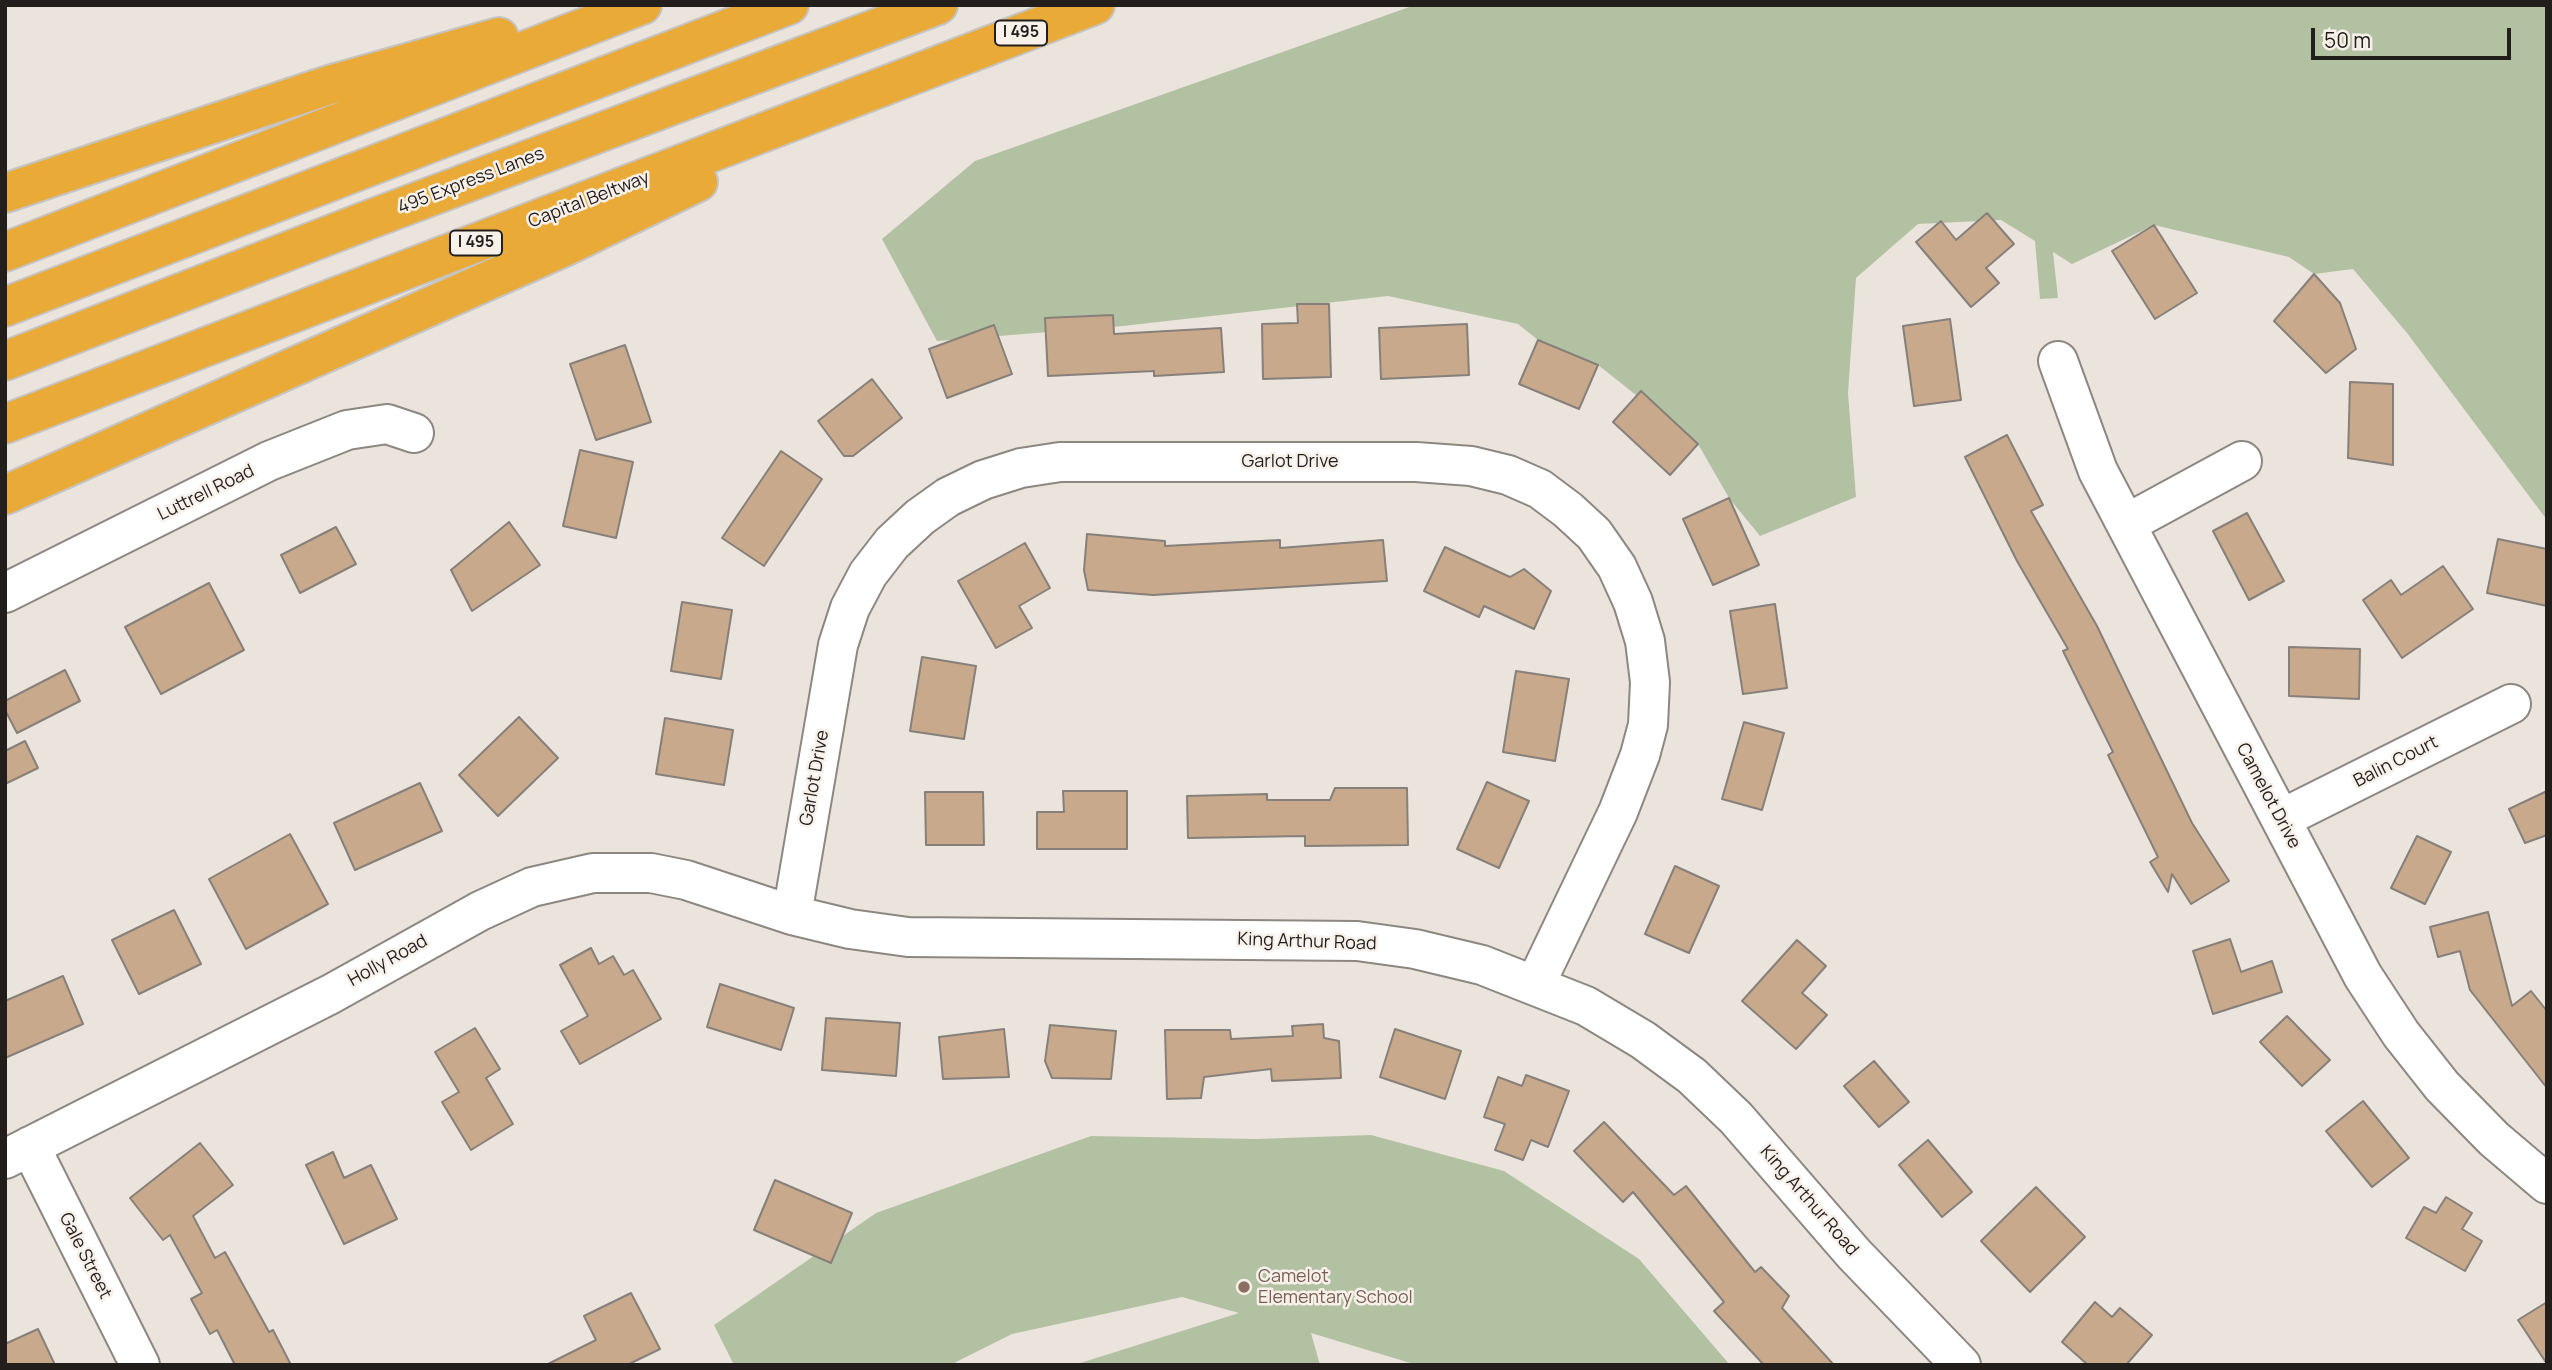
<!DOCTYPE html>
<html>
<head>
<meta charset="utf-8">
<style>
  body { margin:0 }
  #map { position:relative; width:2552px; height:1370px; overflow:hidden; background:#ebe4dd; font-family:Manrope,sans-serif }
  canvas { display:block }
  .frame { position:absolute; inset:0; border:7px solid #211e1c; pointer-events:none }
  .scale { position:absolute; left:2311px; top:28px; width:200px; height:32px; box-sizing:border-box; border:4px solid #211e1c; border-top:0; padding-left:9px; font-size:21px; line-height:24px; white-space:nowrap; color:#211e1c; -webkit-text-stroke:5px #f8f1ea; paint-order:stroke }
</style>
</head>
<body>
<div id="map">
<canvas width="2552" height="1370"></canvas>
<div class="frame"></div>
<div class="scale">50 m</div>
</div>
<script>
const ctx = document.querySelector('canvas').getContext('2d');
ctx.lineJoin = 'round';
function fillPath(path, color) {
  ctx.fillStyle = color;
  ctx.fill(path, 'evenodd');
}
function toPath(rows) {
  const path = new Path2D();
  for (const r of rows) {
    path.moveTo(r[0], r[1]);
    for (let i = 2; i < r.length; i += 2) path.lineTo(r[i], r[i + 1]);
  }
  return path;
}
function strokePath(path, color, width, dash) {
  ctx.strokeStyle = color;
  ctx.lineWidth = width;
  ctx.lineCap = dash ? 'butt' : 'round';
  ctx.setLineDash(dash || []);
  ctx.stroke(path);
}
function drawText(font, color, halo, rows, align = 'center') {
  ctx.font = font + ' Manrope,sans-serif';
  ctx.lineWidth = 5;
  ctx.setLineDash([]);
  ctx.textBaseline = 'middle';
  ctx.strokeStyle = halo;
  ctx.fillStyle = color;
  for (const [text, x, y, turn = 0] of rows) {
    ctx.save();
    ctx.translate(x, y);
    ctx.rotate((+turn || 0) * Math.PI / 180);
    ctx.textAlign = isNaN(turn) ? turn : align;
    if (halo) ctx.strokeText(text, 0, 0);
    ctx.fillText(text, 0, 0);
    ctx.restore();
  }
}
const green = toPath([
  [1415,5,2547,5,2547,520,2407,333,2353,269,2314,274,2289,257,2154,225,2072,264,2053,252,2058,298,2040,299,2035,241,2001,220,1918,224,1856,278,1848,393,1856,497,1760,536,1729,498,1698,444,1598,365,1538,340,1518,324,1388,296,1123,326,937,341,882,239,975,161],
  [1371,1135,1504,1171,1639,1259,1730,1365,1417,1365,1311,1333,1320,1365,1074,1365,1239,1313,1182,1297,1012,1334,950,1365,734,1365,714,1325,876,1213,1091,1136,1257,1139]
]);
const building = toPath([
  [1987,213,2014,244,1986,268,1999,283,1971,307,1916,242,1941,221,1956,240,1987,213],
  [2154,225,2197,293,2155,319,2112,251,2154,225],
  [2314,274,2340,303,2356,349,2326,373,2274,321,2314,274],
  [1297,304,1329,304,1331,377,1263,379,1262,324,1298,323,1297,304],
  [1113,315,1114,334,1221,328,1224,372,1154,376,1154,371,1048,376,1045,318,1113,315],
  [1950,319,1961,400,1914,406,1903,326,1950,319],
  [1467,324,1469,375,1381,379,1379,328,1467,324],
  [994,325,1012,374,947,398,929,349,994,325],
  [1538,340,1598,365,1579,409,1519,384,1538,340],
  [625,345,651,422,596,440,570,364,625,345],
  [872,379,902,418,853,456,844,456,818,421,872,379],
  [2350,382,2393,384,2393,465,2348,458,2350,382],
  [1641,391,1698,444,1670,475,1613,422,1641,391],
  [2007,435,2043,505,2031,511,2097,626,2192,823,2229,881,2191,904,2172,874,2168,892,2150,862,2158,857,2108,755,2113,752,2063,651,2068,649,2017,561,1965,457,2007,435],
  [580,450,633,462,616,538,563,526,580,450],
  [781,451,822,479,764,566,722,538,781,451],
  [1729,498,1759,565,1713,585,1683,519,1729,498],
  [2247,513,2284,581,2249,600,2213,531,2247,513],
  [509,522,540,565,472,611,451,570,509,522],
  [336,527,356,564,300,593,281,555,336,527],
  [1087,534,1165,541,1165,546,1280,540,1280,548,1383,540,1387,581,1153,595,1088,590,1084,570,1087,534],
  [2498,539,2547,549,2547,606,2487,593,2498,539],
  [1025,543,1050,588,1019,606,1032,628,996,648,958,581,1025,543],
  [1445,547,1510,577,1524,569,1551,591,1534,629,1484,606,1479,617,1424,591,1445,547],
  [2443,566,2473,609,2402,658,2363,600,2391,580,2401,595,2443,566],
  [209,583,244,650,161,694,125,627,209,583],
  [682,602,732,610,721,679,671,671,682,602],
  [1775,604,1787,688,1743,694,1730,611,1775,604],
  [2289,647,2360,649,2359,699,2289,696,2289,647],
  [922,657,976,666,964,739,910,731,922,657],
  [65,670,80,701,17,733,5,710,5,701,65,670],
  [1516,671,1569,679,1555,761,1503,752,1516,671],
  [519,717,558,758,498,816,459,775,519,717],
  [665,718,733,730,724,785,656,774,665,718],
  [1744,722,1784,733,1762,810,1722,799,1744,722],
  [25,741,38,768,5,784,5,751,25,741],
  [1487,782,1529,801,1499,868,1457,849,1487,782],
  [420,783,442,831,355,870,334,823,420,783],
  [1335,788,1407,788,1408,845,1305,846,1305,836,1188,838,1187,796,1267,794,1267,800,1330,800,1335,788],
  [1063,791,1127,791,1127,849,1037,849,1037,812,1064,812,1063,791],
  [2547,791,2547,835,2525,843,2509,809,2547,791],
  [925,792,983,792,984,845,926,845,925,792],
  [290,834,328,904,246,949,209,879,290,834],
  [2417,836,2451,852,2425,904,2391,888,2417,836],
  [1675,866,1719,886,1689,953,1645,934,1675,866],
  [174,910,201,964,139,994,112,940,174,910],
  [2488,912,2512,1006,2531,991,2547,1011,2547,1088,2470,990,2460,951,2438,957,2430,927,2488,912],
  [2230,939,2241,972,2272,961,2282,992,2213,1014,2193,951,2230,939],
  [1797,940,1826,966,1802,993,1827,1015,1796,1049,1742,1001,1797,940],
  [591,948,599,964,613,956,624,975,633,970,661,1019,580,1064,561,1031,588,1016,560,965,591,948],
  [63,976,83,1024,5,1058,5,1001,63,976],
  [720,984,794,1008,781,1050,707,1027,720,984],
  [2287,1016,2330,1060,2302,1086,2260,1042,2287,1016],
  [826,1018,900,1023,896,1076,822,1070,826,1018],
  [1323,1024,1324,1038,1339,1041,1341,1078,1272,1081,1271,1069,1204,1077,1201,1098,1167,1099,1165,1030,1230,1030,1231,1039,1293,1036,1292,1026,1323,1024],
  [1050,1025,1116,1031,1111,1079,1052,1078,1045,1061,1050,1025],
  [475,1028,500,1069,486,1078,513,1124,471,1150,442,1102,459,1092,435,1052,475,1028],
  [1004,1029,1009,1077,943,1079,939,1037,1004,1029],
  [1395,1029,1461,1051,1445,1099,1380,1077,1395,1029],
  [1874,1061,1909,1102,1879,1127,1844,1086,1874,1061],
  [1526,1075,1569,1091,1548,1147,1531,1140,1523,1160,1495,1150,1505,1124,1484,1117,1498,1077,1522,1086,1526,1075],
  [2363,1101,2409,1158,2372,1187,2326,1131,2363,1101],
  [1604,1122,1674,1195,1686,1186,1755,1272,1761,1267,1789,1296,1782,1308,1834,1365,1764,1365,1714,1311,1724,1302,1633,1192,1623,1202,1574,1151,1604,1122],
  [1928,1140,1972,1192,1942,1217,1899,1165,1928,1140],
  [200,1143,233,1185,193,1216,215,1258,225,1252,269,1332,273,1330,291,1365,235,1365,217,1330,210,1334,191,1299,202,1293,170,1235,163,1240,130,1198,200,1143],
  [333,1152,344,1178,371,1165,397,1219,344,1244,306,1165,333,1152],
  [775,1180,852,1213,831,1263,754,1230,775,1180],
  [2036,1187,2085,1237,2030,1292,1981,1241,2036,1187],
  [2446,1197,2472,1213,2462,1229,2482,1241,2465,1271,2406,1238,2424,1207,2436,1213,2446,1197],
  [631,1293,660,1349,627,1365,546,1365,596,1340,584,1316,631,1293],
  [2095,1302,2112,1317,2120,1308,2152,1335,2126,1365,2088,1365,2062,1342,2095,1302],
  [2547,1302,2547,1364,2518,1320,2547,1302],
  [38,1329,55,1365,5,1365,5,1344,38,1329]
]);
const minor = toPath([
  [2058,361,2098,471,2363,976,2401,1034,2442,1086,2494,1139,2547,1184],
  [2126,524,2242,461],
  [5,593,269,461,347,430,387,424,414,433],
  [2281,819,2511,704],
  [792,915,838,645,850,608,868,574,892,543,920,517,948,497,983,480,1021,468,1060,462,1416,462,1471,466,1508,475,1540,489,1568,510,1594,534,1617,567,1633,602,1645,641,1650,682,1648,725,1640,755,1618,812,1536,983],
  [30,1146,140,1365],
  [5,1159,331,994,480,911,532,887,593,873,651,873,686,880,792,915,850,929,908,937,1357,941,1415,949,1482,965,1586,1006,1643,1040,1692,1076,1736,1118,1854,1254,1961,1365]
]);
const highway = toPath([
  [5,193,329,85,499,37],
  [5,252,642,5],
  [5,307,789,5],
  [5,361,363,222,938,5],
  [5,424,1095,5],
  [5,495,564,247,698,182]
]);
const markers = [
  [1244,1287,7,"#8d6e63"]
];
const shields = [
  [1021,33,52],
  [476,243,52]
];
const shieldNames = [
  ["I 495",1021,33],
  ["I 495",476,243]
];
const streetNames = [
  ["495 Express Lanes",471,181,-21],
  ["Capital Beltway",589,200,-21],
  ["Garlot Drive",1290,462],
  ["Luttrell Road",206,493,-26],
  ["Balin Court",2396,762,-27],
  ["Garlot Drive",815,778,-80],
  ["Camelot Drive",2268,796,62],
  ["King Arthur Road",1307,942,2],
  ["Holly Road",388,961,-29],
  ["King Arthur Road",1809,1201,49],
  ["Gale Street",85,1256,63]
];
const educationNames = [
  ["Camelot",1258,1277],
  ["Elementary School",1258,1298]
];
fillPath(green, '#b3c1a3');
fillPath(building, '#c8a98c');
strokePath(building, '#87807a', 2);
strokePath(minor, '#8d8781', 42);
strokePath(highway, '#c5c4c4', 42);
strokePath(minor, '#fff', 38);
strokePath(highway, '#eaaa37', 38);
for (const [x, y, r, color] of markers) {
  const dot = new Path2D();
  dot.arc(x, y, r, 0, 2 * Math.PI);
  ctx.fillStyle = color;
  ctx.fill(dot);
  strokePath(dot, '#f8f1ea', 2.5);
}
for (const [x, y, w] of shields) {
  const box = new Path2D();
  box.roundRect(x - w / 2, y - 12.5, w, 25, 5);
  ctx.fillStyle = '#f8f1ea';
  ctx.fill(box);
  strokePath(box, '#211e1c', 2);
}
drawText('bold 16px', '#211e1c', null, shieldNames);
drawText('18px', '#211e1c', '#f8f1ea', streetNames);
drawText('18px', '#785e54', '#f8f1ea', educationNames, 'left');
</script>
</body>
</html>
